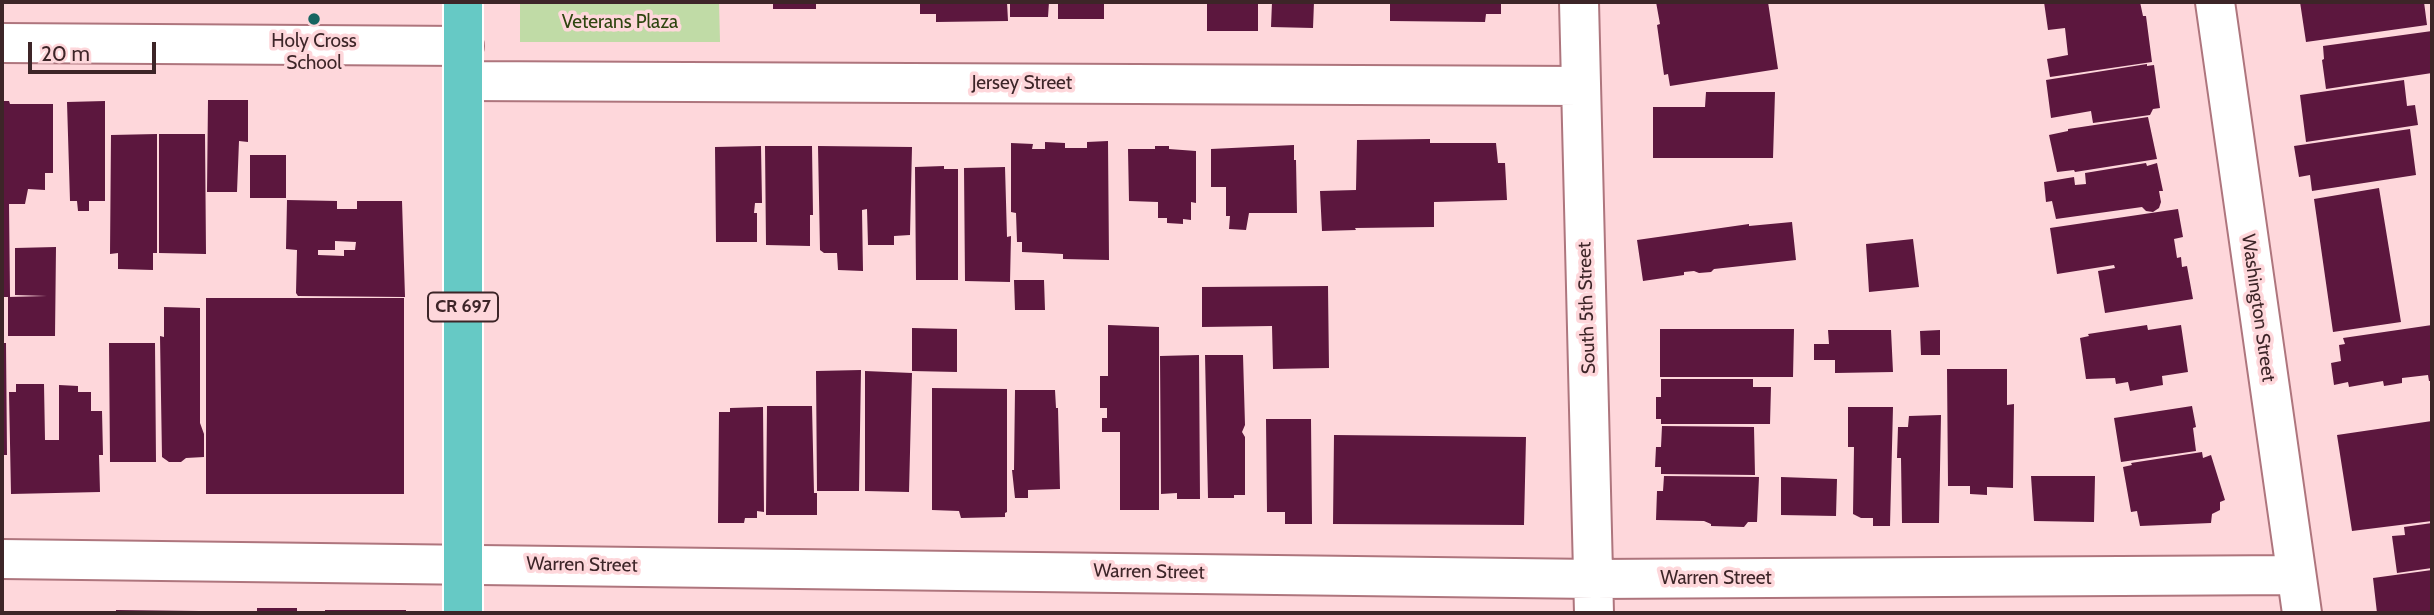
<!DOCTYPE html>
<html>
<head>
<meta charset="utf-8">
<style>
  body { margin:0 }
  #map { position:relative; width:2434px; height:615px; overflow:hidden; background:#fed7db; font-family:Cabin,sans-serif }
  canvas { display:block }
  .frame { position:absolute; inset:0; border:4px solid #3d2528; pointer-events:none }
  .scale { position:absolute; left:28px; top:42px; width:128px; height:32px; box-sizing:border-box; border:4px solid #3d2528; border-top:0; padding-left:9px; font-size:21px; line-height:24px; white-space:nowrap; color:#3d2528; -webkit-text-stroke:5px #fed7db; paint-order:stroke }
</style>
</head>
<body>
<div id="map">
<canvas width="2434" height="615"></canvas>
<div class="frame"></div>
<div class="scale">20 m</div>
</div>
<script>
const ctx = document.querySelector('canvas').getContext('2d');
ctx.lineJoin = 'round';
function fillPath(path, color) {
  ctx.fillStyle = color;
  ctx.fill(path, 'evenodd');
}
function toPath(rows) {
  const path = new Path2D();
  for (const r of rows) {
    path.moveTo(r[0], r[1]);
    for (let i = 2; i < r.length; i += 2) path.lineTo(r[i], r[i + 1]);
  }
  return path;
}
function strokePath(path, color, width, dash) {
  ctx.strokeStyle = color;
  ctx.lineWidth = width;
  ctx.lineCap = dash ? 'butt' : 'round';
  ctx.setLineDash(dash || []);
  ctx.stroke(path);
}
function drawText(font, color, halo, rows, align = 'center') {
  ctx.font = font + ' Cabin,sans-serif';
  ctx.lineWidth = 7;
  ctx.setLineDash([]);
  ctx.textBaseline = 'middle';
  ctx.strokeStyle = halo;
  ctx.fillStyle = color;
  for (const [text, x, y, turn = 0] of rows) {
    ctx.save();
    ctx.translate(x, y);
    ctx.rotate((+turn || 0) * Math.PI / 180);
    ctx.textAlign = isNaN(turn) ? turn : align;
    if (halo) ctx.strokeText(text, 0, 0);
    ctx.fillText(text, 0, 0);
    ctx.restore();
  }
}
const green = toPath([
  [520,2,719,2,720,42,520,42]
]);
const building = toPath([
  [773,2,816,2,816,9,773,9],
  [920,2,1007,2,1008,21,936,22,936,14,920,14],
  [1010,2,1049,2,1048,17,1010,17],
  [1058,2,1104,2,1104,19,1058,19],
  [1207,2,1258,2,1258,31,1207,31],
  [1272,2,1314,2,1313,28,1271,27],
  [1390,2,1501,2,1501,14,1486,14,1485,22,1390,21],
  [1656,2,1768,2,1778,69,1670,86,1668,74,1664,75,1657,25,1660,24],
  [2044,2,2140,2,2143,16,2146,16,2152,62,2050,77,2047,59,2068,55,2065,28,2048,30],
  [2300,2,2424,2,2427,25,2306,42],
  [2432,31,2432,73,2326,89,2322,60,2324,59,2323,46],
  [2147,64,2147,66,2154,65,2160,108,2153,109,2150,115,2093,123,2091,111,2051,118,2046,80],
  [2404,80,2407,106,2415,105,2418,125,2306,142,2300,95],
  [1706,92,1775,92,1773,158,1653,158,1653,107,1705,107],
  [208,100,248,100,248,142,239,141,237,192,207,192],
  [2,101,9,101,10,104,53,104,53,173,45,173,45,190,28,189,25,204,9,204,10,297,2,297],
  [105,101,105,201,89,201,89,211,78,211,77,201,70,201,67,102],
  [2148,117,2157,159,2075,172,2074,170,2057,172,2049,135,2068,131,2068,129],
  [2410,129,2416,175,2312,191,2310,175,2299,177,2294,146],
  [157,134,157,253,153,253,153,270,118,269,118,253,110,254,111,135],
  [159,134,205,134,206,254,159,253],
  [1430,139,1430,143,1496,143,1498,163,1505,163,1507,200,1434,202,1434,227,1355,228,1356,230,1322,231,1320,191,1356,190,1357,140],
  [1108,141,1109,260,1063,259,1063,254,1022,252,1022,242,1017,242,1016,213,1011,212,1011,143,1033,144,1032,149,1045,149,1045,142,1065,143,1065,148,1087,148,1087,142],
  [1294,145,1294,160,1296,160,1297,213,1249,213,1246,230,1229,229,1230,216,1226,216,1226,187,1211,187,1211,149],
  [761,146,762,203,755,203,754,213,757,213,757,242,716,242,715,147],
  [765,146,812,146,813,215,810,215,810,246,766,245],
  [818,146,912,147,910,235,894,236,894,245,868,245,867,209,862,210,863,271,838,270,837,253,824,253,820,250],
  [1155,146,1169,146,1169,149,1196,151,1196,203,1191,202,1191,220,1183,219,1183,224,1167,223,1167,218,1158,218,1158,202,1129,201,1128,149,1155,149],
  [250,155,286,155,286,198,250,198],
  [2146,163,2147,166,2157,163,2163,191,2159,191,2161,202,2159,208,2153,212,2146,211,2142,207,2056,219,2052,201,2046,202,2044,182,2074,177,2075,185,2086,184,2085,173],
  [944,166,944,169,958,169,958,280,916,280,915,167],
  [1005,167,1007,237,1011,236,1010,282,965,281,964,168],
  [2379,188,2401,322,2333,332,2314,199],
  [287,200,337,201,337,209,357,209,357,201,402,201,405,297,298,296,296,293,297,250,286,249],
  [335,241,356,242,355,250,344,250,344,256,318,255,318,250,335,250],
  [2178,209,2183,237,2174,239,2177,258,2181,257,2182,267,2187,266,2193,299,2105,313,2098,271,2115,268,2114,265,2057,274,2050,228],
  [1792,222,1796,260,1714,269,1711,272,1699,273,1694,271,1684,272,1684,275,1643,281,1637,240,1749,224,1749,226],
  [1913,239,1919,287,1869,292,1866,244],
  [56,247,55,336,8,336,8,297,47,296,15,295,15,248],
  [1014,280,1044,280,1045,310,1015,310],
  [1328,286,1329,368,1273,369,1272,326,1202,327,1202,287],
  [206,298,404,298,404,494,206,494],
  [164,307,200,308,200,423,204,434,204,457,186,458,181,462,169,462,162,457,160,336,164,337],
  [1108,325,1159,327,1159,510,1120,510,1120,432,1102,432,1102,418,1107,418,1107,408,1100,408,1100,376,1108,376],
  [2147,325,2148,330,2181,325,2188,372,2162,376,2163,385,2130,391,2128,382,2116,384,2115,378,2086,379,2080,338,2089,336,2088,334],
  [2432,325,2432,381,2429,381,2428,375,2402,378,2402,383,2384,386,2383,381,2349,387,2348,382,2334,385,2331,363,2341,361,2339,345,2345,344,2343,338],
  [912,328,957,329,957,372,912,371],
  [1660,329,1794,329,1793,377,1660,377],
  [1828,330,1891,330,1893,372,1835,373,1835,360,1814,360,1814,344,1829,344],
  [1940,330,1940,355,1921,355,1920,331],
  [2,343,6,343,7,455,2,455],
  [109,343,155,343,156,462,110,462],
  [1199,355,1200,499,1177,499,1177,493,1161,494,1160,356],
  [1205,355,1243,355,1245,425,1242,432,1245,437,1245,495,1234,495,1234,498,1208,498],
  [1947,369,2007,369,2007,405,2014,404,2013,488,1987,487,1987,495,1970,494,1970,486,1948,486],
  [861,370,859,491,817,491,816,371],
  [865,371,912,373,909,492,865,491],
  [1661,379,1753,379,1753,387,1771,387,1770,424,1661,424,1661,419,1656,419,1656,397,1661,397],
  [16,384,44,384,45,440,59,440,59,385,78,386,78,392,91,392,91,411,102,411,103,455,99,455,100,492,11,494,9,392,16,392],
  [932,388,1007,389,1007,512,1005,513,1005,517,961,518,959,511,932,510],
  [1015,390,1055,390,1056,408,1058,408,1060,489,1028,490,1028,498,1015,498,1012,470,1014,470],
  [767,406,812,406,814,493,817,493,817,515,766,515],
  [2192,406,2196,427,2193,428,2196,451,2121,462,2114,418],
  [763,407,764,512,757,511,757,518,745,518,744,523,718,523,719,412,730,412,730,408],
  [1848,407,1893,407,1890,526,1873,526,1873,518,1861,518,1853,514,1854,447,1848,447],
  [1941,415,1939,523,1902,523,1901,458,1897,458,1898,427,1908,427,1909,416],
  [1266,419,1311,419,1312,524,1285,524,1285,512,1267,512],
  [2432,421,2432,521,2352,531,2337,435],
  [1662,426,1754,427,1755,475,1661,474,1661,467,1655,467,1656,447,1661,447],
  [1334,435,1526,437,1524,525,1333,524],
  [2202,452,2203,458,2211,455,2225,500,2220,502,2220,510,2212,514,2211,523,2140,526,2137,511,2131,512,2123,467,2132,465,2131,463],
  [1664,476,1759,477,1757,522,1748,522,1744,527,1711,526,1711,524,1704,521,1656,520,1657,491,1663,491],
  [2031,476,2095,476,2094,522,2034,521],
  [1781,477,1837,479,1836,516,1781,515],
  [2432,523,2432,568,2397,573,2392,536,2405,535,2404,527],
  [2432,570,2432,613,2377,613,2373,578],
  [257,608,297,608,297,613,257,613],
  [116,610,199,611,199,613,116,613],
  [325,610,406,610,406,613,325,613]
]);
const minor = toPath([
  [1579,2,1594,613],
  [2215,2,2302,613],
  [2,43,464,46],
  [463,81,1581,86],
  [2,559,1594,579,2296,575]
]);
const primary = toPath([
  [463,613,463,2]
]);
const markers = [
  [314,19,7,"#176561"]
];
const shields = [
  [463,307,70]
];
const shieldNames = [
  ["CR 697",463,307]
];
const parkNames = [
  ["Veterans Plaza",620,22]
];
const poiNames = [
  ["Holy Cross",314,41],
  ["School",314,63]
];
const streetNames = [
  ["Jersey Street",1022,83],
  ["South 5th Street",1587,308,-92],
  ["Washington Street",2258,308,82],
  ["Warren Street",582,565,1],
  ["Warren Street",1149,572,1],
  ["Warren Street",1716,578]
];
fillPath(green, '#c0dba6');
fillPath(building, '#5c173e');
strokePath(minor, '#ae757d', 42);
strokePath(primary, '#fff', 42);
strokePath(minor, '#fff', 38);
strokePath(primary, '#66c9c5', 38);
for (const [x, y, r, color] of markers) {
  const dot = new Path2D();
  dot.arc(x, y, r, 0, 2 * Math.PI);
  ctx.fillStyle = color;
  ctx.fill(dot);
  strokePath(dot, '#fed7db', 2.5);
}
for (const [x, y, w] of shields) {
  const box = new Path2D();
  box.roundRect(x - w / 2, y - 14.5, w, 29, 5);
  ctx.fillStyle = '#fed7db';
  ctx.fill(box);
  strokePath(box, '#3d2528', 2);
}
drawText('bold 18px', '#3d2528', null, shieldNames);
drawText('19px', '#2e450f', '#fed7db', parkNames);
drawText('19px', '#3d2528', '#fed7db', poiNames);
drawText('19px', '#3d2528', '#fed7db', streetNames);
</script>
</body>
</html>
